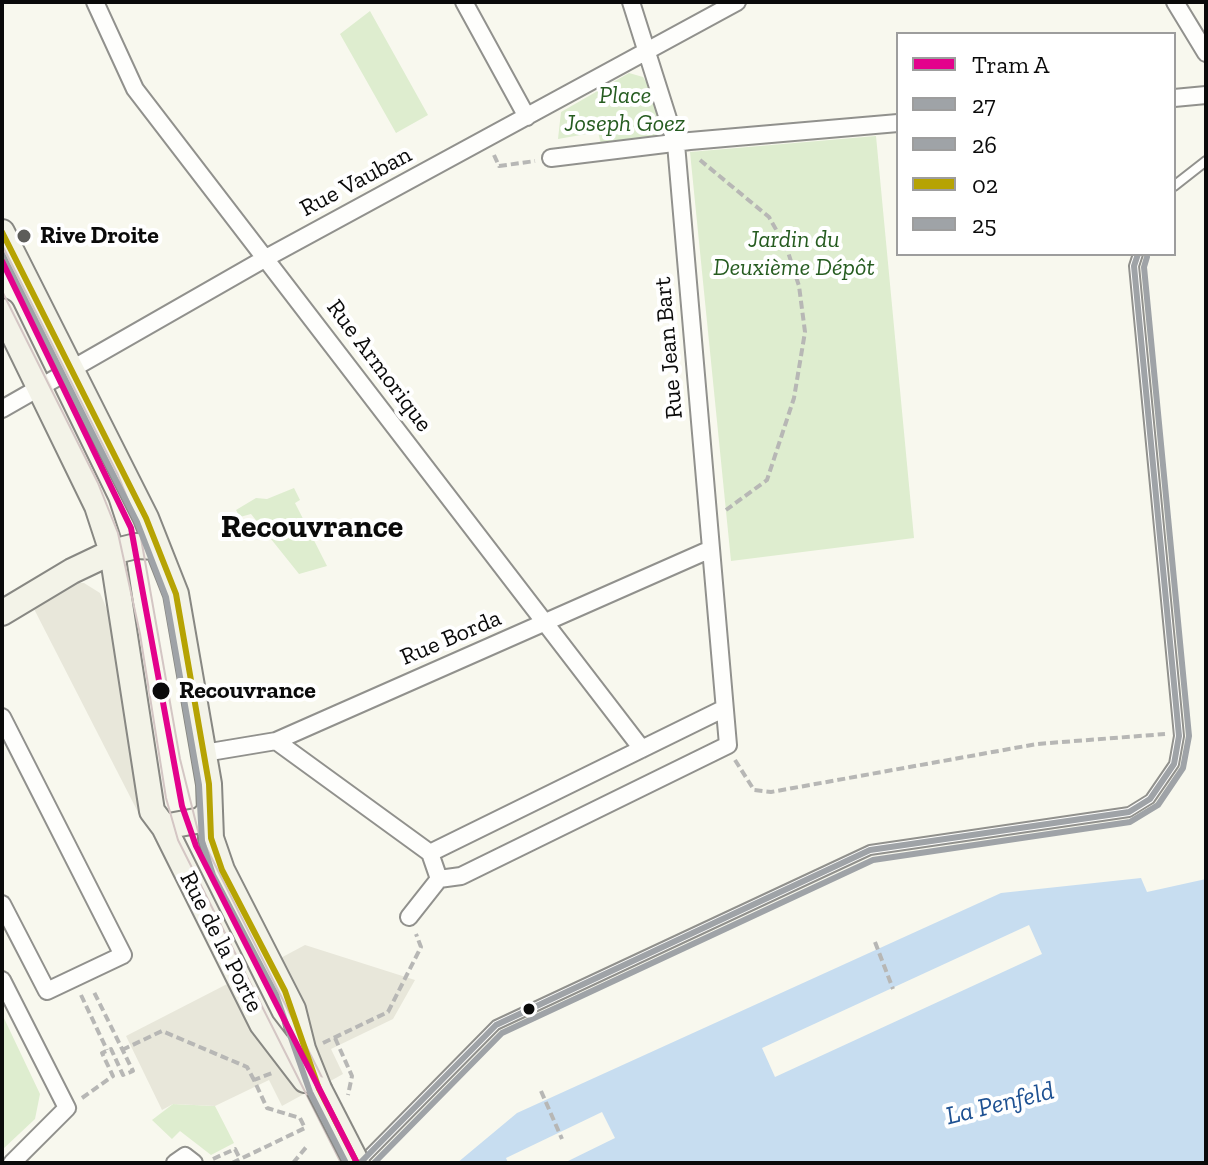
<!DOCTYPE html>
<html>
<head>
<meta charset="utf-8">
<style>
  body { margin:0 }
  #map { position:relative; width:1208px; height:1165px; overflow:hidden; background:#f8f8ee; font-family:"Zilla Slab",serif }
  canvas { display:block }
  .frame { position:absolute; inset:0; border:4px solid #0a0a0a; pointer-events:none }
  .legend { position:absolute; left:896px; top:32px; width:280px; height:224px; box-sizing:border-box; background:#fff; border:2px solid #9d9d9d; margin:0; padding:10px 14px; list-style:none; font-size:24px; color:#0a0a0a }
  .legend li { display:flex; align-items:center; gap:16px; height:40px }
  .legend b { width:40px; border:2px solid #9d9d9d }
</style>
</head>
<body>
<div id="map">
<canvas width="1208" height="1165"></canvas>
<div class="frame"></div>
<ul class="legend">
<li><b style="height:10px;background:#e3028c"></b>Tram A</li>
<li><b style="height:10px;background:#9fa3a7"></b>27</li>
<li><b style="height:10px;background:#9fa3a7"></b>26</li>
<li><b style="height:10px;background:#b6a303"></b>02</li>
<li><b style="height:10px;background:#9fa3a7"></b>25</li>
</ul>
</div>
<script>
const ctx = document.querySelector('canvas').getContext('2d');
ctx.lineJoin = 'round';
function fillPath(path, color) {
  ctx.fillStyle = color;
  ctx.fill(path, 'evenodd');
}
function toPath(rows) {
  const path = new Path2D();
  for (const r of rows) {
    path.moveTo(r[0], r[1]);
    for (let i = 2; i < r.length; i += 2) path.lineTo(r[i], r[i + 1]);
  }
  return path;
}
function strokePath(path, color, width, dash) {
  ctx.strokeStyle = color;
  ctx.lineWidth = width;
  ctx.lineCap = dash ? 'butt' : 'round';
  ctx.setLineDash(dash || []);
  ctx.stroke(path);
}
function drawText(font, color, halo, rows, align = 'center') {
  ctx.font = font + ' "Zilla Slab",serif';
  ctx.lineWidth = 8;
  ctx.setLineDash([]);
  ctx.textBaseline = 'middle';
  ctx.strokeStyle = halo;
  ctx.fillStyle = color;
  for (const [text, x, y, turn = 0] of rows) {
    ctx.save();
    ctx.translate(x, y);
    ctx.rotate((+turn || 0) * Math.PI / 180);
    ctx.textAlign = isNaN(turn) ? turn : align;
    if (halo) ctx.strokeText(text, 0, 0);
    ctx.fillText(text, 0, 0);
    ctx.restore();
  }
}
const green = toPath([
  [370,11,428,115,396,133,340,34],
  [629,73,643,77,654,94,663,136,601,144,598,132,558,139,561,112],
  [876,136,914,538,731,561,690,152],
  [294,488,300,500,295,503,327,566,299,574,251,514,240,517,236,510,256,498,267,499],
  [2,1014,40,1094,35,1119,2,1150],
  [173,1104,215,1106,234,1143,211,1155,180,1131,172,1139,152,1120]
]);
const plaza = toPath([
  [74,583,84,583,100,593,111,619,148,812,140,816,33,607],
  [305,945,415,980,393,1019,331,1049,343,1074,325,1084,275,961],
  [233,981,304,1094,282,1106,269,1080,215,1106,173,1104,162,1110,126,1036]
]);
const water = toPath([
  [1141,878,1147,892,1206,879,1206,1163,457,1163,517,1113,1001,893]
]);
const pier = toPath([
  [1029,925,1042,954,775,1077,762,1048],
  [602,1112,615,1138,564,1163,508,1163,506,1158]
]);
const path = toPath([
  [494,155,499,166,535,161],
  [700,160,769,217,787,249,799,286,805,332,794,398,767,480,726,510],
  [735,760,754,790,771,792,1037,744,1165,734],
  [875,942,893,989],
  [81,995,107,1050],
  [335,1038,352,1076,348,1095],
  [323,1043,388,1012,421,947,416,934],
  [122,1050,162,1031,247,1067,254,1080],
  [541,1091,562,1139],
  [82,1098,113,1076,102,1053,111,1049,123,1075,133,1071,93,990],
  [213,1159,235,1149,240,1159],
  [232,1163,305,1128,300,1118,267,1108,254,1080,272,1073],
  [293,1163,308,1145]
]);
const lane = toPath([
  [1174,186,1206,161],
  [361,1162,496,1025,870,850,1129,812,1150,799,1174,764,1179,736,1134,266,1138,254]
]);
const street = toPath([
  [95,2,135,89,642,749],
  [464,2,527,117],
  [1175,2,1206,53],
  [1174,98,1206,95],
  [551,158,690,141,898,123],
  [2,409,266,258,737,2],
  [2,717,123,955,47,991,2,904],
  [276,741,430,853],
  [204,753,276,741,711,549],
  [430,853,723,709],
  [439,879,461,876,728,745,676,144,631,2],
  [409,917,439,879,430,853],
  [2,980,67,1108,12,1163],
  [175,1163,185,1156,194,1163]
]);
const secondary = toPath([
  [2,232,146,518,176,594,209,784,211,838,222,870,293,1009,303,1049,319,1089],
  [2,311,97,506,112,552,152,811,164,827,262,1024,305,1080],
  [2,613,72,571,112,552,136,546,157,547],
  [164,827,201,820,208,813]
]);
const tram = toPath([
  [2,245,118,475,139,527,180,759,198,831,365,1163],
  [2,291,98,483,118,533,140,634,166,798,178,840,341,1163]
]);
const secondaryBridge = toPath([
  [319,1089,357,1163]
]);
const bus1 = toPath([
  [360,1163,496,1025,870,850,1129,812,1150,799,1174,764,1179,736,1134,266,1138,254]
]);
const bus2 = toPath([
  [374,1163,502,1033,873,860,1130,822,1158,805,1183,768,1189,736,1144,267,1147,257]
]);
const bus3 = toPath([
  [2,232,146,518,176,594,209,784,211,838,222,870,285,991,319,1089,357,1163]
]);
const bus4 = toPath([
  [2,254,137,522,166,597,199,785,202,841,213,875,276,995,310,1092,346,1163]
]);
const tram1 = toPath([
  [2,261,131,528,182,806,196,846,357,1163]
]);
const markers = [
  [24,236,8,"#5d5d5a"],
  [161,691,10,"#0a0a0a"],
  [529,1009,7,"#0a0a0a"]
];
const parkNames = [
  ["Place",625,96],
  ["Joseph Goez",625,124],
  ["Jardin du",794,240],
  ["Deuxième Dépôt",794,268]
];
const streetNames = [
  ["Rue Vauban",356,182,-28],
  ["Rue Jean Bart",669,348,-95],
  ["Rue Armorique",379,366,53],
  ["Rue Borda",451,638,-23],
  ["Rue de la Porte",221,942,63]
];
const poiNames = [
  ["Rive Droite",40,236]
];
const stopNames = [
  ["Recouvrance",179,691]
];
const waterNames = [
  ["La Penfeld",1000,1104,-14]
];
const districtNames = [
  ["Recouvrance",312,528]
];
fillPath(green, '#deedcf');
fillPath(plaza, '#e8e7da');
fillPath(water, '#c7ddf0');
fillPath(pier, '#f8f8ee');
strokePath(lane, '#91918d', 12);
strokePath(street, '#91918d', 20);
strokePath(secondary, '#888883', 28);
strokePath(path, '#b7b7b5', 4, [8, 4]);
strokePath(lane, '#fefefc', 8);
strokePath(street, '#fefefc', 16);
strokePath(secondary, '#f3f3e8', 24);
strokePath(tram, '#d4c6c4', 2);
strokePath(secondaryBridge, '#888883', 28, []);
strokePath(secondaryBridge, '#f3f3e8', 24);
strokePath(bus1, '#9fa3a7', 6);
strokePath(bus2, '#9fa3a7', 6);
strokePath(bus3, '#b6a303', 6);
strokePath(bus4, '#9fa3a7', 6);
strokePath(tram1, '#e3028c', 6);
for (const [x, y, r, color] of markers) {
  const dot = new Path2D();
  dot.arc(x, y, r, 0, 2 * Math.PI);
  ctx.fillStyle = color;
  ctx.fill(dot);
  strokePath(dot, '#fff', 3);
}
drawText('italic 24px', '#265c20', '#fff', parkNames);
drawText('24px', '#0a0a0a', '#fff', streetNames);
drawText('bold 24px', '#0a0a0a', '#fff', poiNames, 'left');
drawText('bold 24px', '#0a0a0a', '#fff', stopNames, 'left');
drawText('italic 26px', '#1e5192', '#fff', waterNames);
drawText('bold 32px', '#0a0a0a', '#fff', districtNames);
</script>
</body>
</html>
